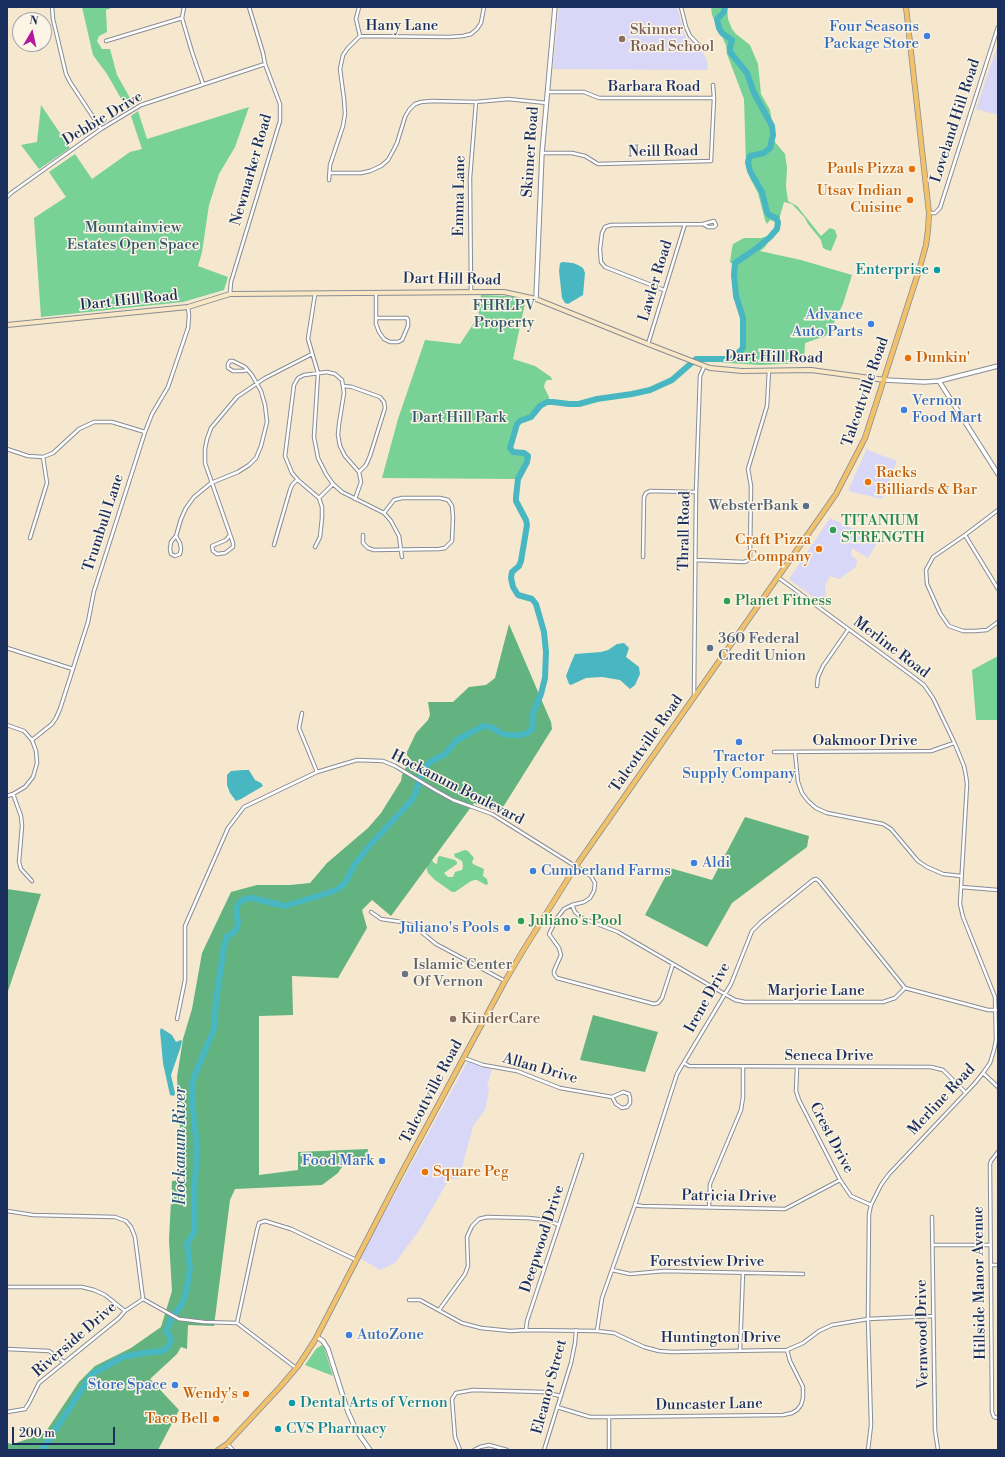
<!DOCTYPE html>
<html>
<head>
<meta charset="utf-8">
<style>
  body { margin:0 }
  #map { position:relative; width:1005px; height:1457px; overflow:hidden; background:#f5e8ce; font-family:"Libre Bodoni",serif }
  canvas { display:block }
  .frame { position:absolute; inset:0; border:8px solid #1b2f5e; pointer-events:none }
  .north { position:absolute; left:12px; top:12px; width:40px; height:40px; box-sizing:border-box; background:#fcf5e5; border:1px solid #a2a6af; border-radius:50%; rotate:9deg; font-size:11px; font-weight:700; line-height:16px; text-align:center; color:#1b2f5e }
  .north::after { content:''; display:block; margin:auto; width:14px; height:18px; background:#b5179e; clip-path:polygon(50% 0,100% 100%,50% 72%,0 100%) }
  .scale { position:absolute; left:12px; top:1427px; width:103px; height:18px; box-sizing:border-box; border:2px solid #1b2f5e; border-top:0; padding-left:5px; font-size:12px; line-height:14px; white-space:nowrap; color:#1b2f5e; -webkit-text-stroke:3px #fcf5e5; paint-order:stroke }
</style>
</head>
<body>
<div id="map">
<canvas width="1005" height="1457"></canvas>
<div class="frame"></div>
<div class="north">N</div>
<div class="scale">200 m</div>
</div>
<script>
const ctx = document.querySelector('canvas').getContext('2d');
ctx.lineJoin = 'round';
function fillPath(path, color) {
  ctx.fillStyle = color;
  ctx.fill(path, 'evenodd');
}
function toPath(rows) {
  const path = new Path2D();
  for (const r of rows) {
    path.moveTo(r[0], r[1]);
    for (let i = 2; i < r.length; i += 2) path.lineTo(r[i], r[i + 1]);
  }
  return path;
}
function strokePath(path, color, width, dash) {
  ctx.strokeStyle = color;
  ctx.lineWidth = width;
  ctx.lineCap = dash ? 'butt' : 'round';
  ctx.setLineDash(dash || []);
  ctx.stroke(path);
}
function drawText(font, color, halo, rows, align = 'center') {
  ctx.font = font + ' "Libre Bodoni",serif';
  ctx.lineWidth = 3;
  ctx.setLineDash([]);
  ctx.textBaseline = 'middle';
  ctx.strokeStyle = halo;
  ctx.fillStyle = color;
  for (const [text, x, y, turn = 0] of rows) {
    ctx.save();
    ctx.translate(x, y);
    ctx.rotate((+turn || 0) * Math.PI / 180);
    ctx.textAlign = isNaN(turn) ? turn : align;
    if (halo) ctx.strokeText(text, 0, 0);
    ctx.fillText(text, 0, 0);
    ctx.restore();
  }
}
const built = toPath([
  [559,7,677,7,685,36,688,40,704,54,707,61,708,70,553,69],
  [998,44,998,115,976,109],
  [867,448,870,451,897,461,882,499,848,491],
  [830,518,876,539,877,543,868,558,852,548,851,555,857,560,856,567,839,579,830,576,825,585,826,596,821,603,789,579],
  [468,1061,492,1070,487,1085,489,1087,488,1095,485,1110,473,1126,459,1179,449,1179,420,1229,395,1263,380,1270,360,1258]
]);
const green = toPath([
  [82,7,114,7,106,10,107,32,99,36,97,41,102,49,110,49,117,75,134,105,127,109,107,74,93,55],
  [711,7,727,7,728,19,732,29,736,34,750,45,758,64,761,94,770,110,775,142,785,154,787,168,786,187,788,201,797,206,821,236,830,228,835,230,837,236,831,251,827,250,823,248,821,240,808,224,805,218,792,204,784,202,780,216,780,225,777,231,764,248,760,251,801,260,852,275,843,304,828,335,805,343,804,363,761,365,727,363,708,360,731,359,741,350,743,346,743,316,736,298,734,278,734,265,730,262,732,248,733,244,744,238,761,238,769,236,776,226,775,222,770,220,767,224,765,220,758,193,750,178,746,164,744,99,727,54,726,45,712,15],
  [41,105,70,148,39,169,21,145,37,142],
  [249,107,235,147,219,174,209,205,202,252,198,266,228,277,224,290,183,302,41,317,34,218,66,197,49,172,75,154,92,179,130,152,142,149,131,116,138,111,147,139],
  [481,295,507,296,526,299,513,359,535,366,551,377,552,380,547,380,545,383,544,387,549,397,549,402,540,406,529,418,519,421,516,426,510,450,514,453,525,453,528,457,527,462,518,479,382,478,398,419,425,340,460,344,478,317],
  [998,656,998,720,976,720,972,670],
  [465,850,468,851,474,858,472,862,473,864,484,869,483,876,487,879,488,884,486,885,477,880,475,880,471,881,455,892,452,892,435,880,428,873,426,866,432,860,434,863,437,864,438,857,440,856,455,860,457,862,457,864,444,873,448,877,453,877,455,872,462,870,463,866,462,861,455,857,454,854],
  [322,1345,324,1347,333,1376,305,1365,316,1349]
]);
const forest = toPath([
  [509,624,551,722,552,729,500,812,474,803,391,916,372,900,362,910,367,928,338,978,292,976,293,1015,259,1016,259,1175,298,1170,298,1152,368,1149,366,1162,359,1161,351,1156,347,1159,338,1173,322,1185,235,1189,230,1200,214,1326,188,1325,187,1349,181,1347,177,1354,150,1379,179,1410,158,1450,7,1450,7,1443,13,1444,45,1433,79,1382,95,1366,131,1348,161,1327,172,1291,169,1240,172,1181,183,1180,177,1077,183,1039,192,1009,202,953,231,892,257,885,290,885,310,883,327,863,368,828,381,813,401,781,402,775,406,767,412,761,406,754,416,733,428,720,430,715,428,702,453,702,469,687,486,685,495,678],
  [745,817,809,836,807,847,732,903,707,947,645,915,670,868,712,880],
  [7,889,41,894,7,994,8,933],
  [593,1015,658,1032,645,1072,580,1060]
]);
const water = toPath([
  [563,262,573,263,578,265,583,268,585,273,583,295,568,304,565,303,562,298,559,271,560,263],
  [624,643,629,648,626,657,639,667,640,674,635,685,630,689,620,680,602,677,586,678,571,685,569,684,566,676,571,663,575,654,601,652,608,650,617,644],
  [243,770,249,770,255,780,261,783,263,786,241,799,236,801,230,793,227,785,227,775,231,771],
  [161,1028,172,1035,176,1042,181,1040,182,1041,180,1049,171,1075,175,1093,174,1096,170,1095,163,1063,160,1031]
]);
const river = toPath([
  [42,1450,92,1374,123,1357,143,1353,163,1351,168,1347,171,1341,171,1338,167,1333,167,1329,171,1319,182,1304,186,1292,190,1269,187,1243,194,1233,195,1227,194,1196,197,1149,192,1097,192,1084,196,1072,214,1029,216,1001,224,946,227,937,234,932,237,928,238,922,236,911,238,904,244,899,252,898,285,906,328,893,338,889,345,883,355,864,370,845,412,800,416,792,421,773,430,762,445,754,457,740,483,726,491,727,501,733,507,735,522,735,529,732,532,729,533,713,541,694,545,678,546,652,544,632,536,604,532,599,518,595,513,587,511,578,512,572,519,566,521,561,527,525,526,520,516,501,516,497,518,479,527,462,528,456,524,453,513,452,510,448,517,424,520,421,531,417,540,406,547,402,553,402,569,404,579,404,597,399,632,394,650,390,672,380,696,359,731,359,735,356,743,348,743,318,736,296,734,275,735,263,757,248,770,237,777,229,778,222,776,218,769,215,767,212,762,192,750,171,748,162,750,156,764,153,770,148,773,135,772,126,754,93,747,73,730,52,730,48,732,40,722,33,719,28,717,19,724,12,725,7]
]);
const minor = toPath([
  [52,7,53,19,66,74,70,82,101,129],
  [184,7,182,18,184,25,192,52,203,84],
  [359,7,356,19,360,36],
  [681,7,686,27,690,36,700,46],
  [106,41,182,18],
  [548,92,584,92,599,98,714,98],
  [542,153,572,153,585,156,598,164,711,161,714,98,713,85],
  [330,173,361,173,370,171,381,166,388,160,393,151,397,143,405,117,409,110,415,104,421,102,432,101,476,102,508,99,547,103],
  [329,180,330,165,343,126,345,114,344,99,340,69,343,55,348,48,360,36,449,37,463,36,471,34,477,29,481,23,484,7],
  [7,197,11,193,101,129,141,105,265,64],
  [929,213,935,213,940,208,998,27],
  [664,290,605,267,601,262,600,249,602,233,605,227,611,225,703,224,708,227,714,227,716,225,714,221,703,224],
  [471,291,470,178,476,102],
  [376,293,376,324,379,332,384,339,390,342,398,342,402,340,408,326,408,320,407,318,376,318],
  [230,294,231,282,280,121,280,104,265,64,263,53,249,7],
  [315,294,308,339,318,373,314,437,318,458,326,474,333,484,342,492,384,513,391,521,399,536,402,557],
  [648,344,685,224],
  [344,386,352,387,380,397,384,402,385,408,370,456,366,465,359,472],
  [7,449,28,456,43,457,53,453,79,429,94,422,112,422,145,432],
  [319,498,333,484],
  [230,535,226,540,212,546,213,551,217,554,225,553,233,547,233,543,205,463,205,449,207,439,211,428,237,397,265,378,312,354],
  [363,535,363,543,368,548,374,550,439,549,445,548,452,541,453,517,452,506,448,500,440,498,402,498,394,500,384,513],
  [965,535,998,510],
  [176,536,180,543,181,549,180,554,175,556,171,554,170,549,171,542,176,536,181,519,186,508,194,497,211,483,238,472,249,465,256,458,261,446,267,422,265,405,261,391,252,375,245,367,233,361,230,361,228,364,228,368,233,371,242,371,247,370],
  [30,538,47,483,43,457],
  [274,545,290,490,292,485,297,480],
  [315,547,320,537,322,518,322,507,319,498,299,481,292,473,285,456,294,385,298,378,304,375,327,372,335,374,342,380,344,393,339,424,338,435,340,446,345,456,359,472,361,482,355,499],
  [643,557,644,497,646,493,650,491,696,492],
  [696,560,744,562,747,561,750,557,751,486,748,469,767,406,769,370],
  [779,578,911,675,924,685,933,698,955,744,964,766,966,776,967,784,960,904,963,917,995,997,996,1040,994,1050,990,1063,983,1073,975,1083,889,1174,881,1185,871,1205,869,1214,868,1319,871,1425,868,1450],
  [998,589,965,535,933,557,926,570,927,584,940,613,949,626,963,631,975,631,987,630,998,622],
  [7,648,73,669],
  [817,686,818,677,823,666,848,630],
  [694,697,696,492,700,376,704,367],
  [302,713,299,728,317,772],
  [7,725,24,731,32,740,36,751,37,763,33,777,25,787,13,794,7,796],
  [32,740,52,724,56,718,60,709,88,622,94,591,145,432,152,414,168,387,188,328,189,316,188,307],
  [774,752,931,751,954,743],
  [795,752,798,782,802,793,808,801,816,808,827,813,883,824,891,829,918,861,927,867,943,874,961,876],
  [13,794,21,816,22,826,19,862,21,869,32,881],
  [961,887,998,890],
  [572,905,575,912,582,918,618,932,735,1000,745,1002,883,1002,895,998,905,988],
  [371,912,381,919,402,922,414,926,436,944,505,981],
  [177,1019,185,980,185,926,228,828,244,807,317,772,357,760,383,761,395,766,435,790,453,800,492,814,591,876,595,883,594,891,590,898,584,902,572,905,564,909,557,918,549,934,559,948,561,955,554,971,554,974,557,978,654,1004,658,1003,662,998,673,964],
  [464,1058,483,1065,517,1071,560,1088,612,1097,623,1092,629,1094,630,1098,630,1103,627,1107,622,1108,616,1104,612,1097],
  [684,1063,689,1066,931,1067,943,1070,965,1092],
  [797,1067,796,1091,799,1100,840,1180,851,1196,871,1205],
  [983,1073,998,1087],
  [998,1152,991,1161,990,1164,992,1412,994,1417,998,1418],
  [635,1205,642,1206,785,1209,840,1180],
  [709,1207,710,1184,741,1110,743,1097,743,1067],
  [7,1211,33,1215,115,1217,126,1221,131,1227,135,1237,143,1299],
  [932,1217,935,1430,938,1450],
  [933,1245,990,1245],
  [991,1265,998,1265],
  [612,1270,630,1274,664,1271,803,1274],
  [7,1287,82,1287,94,1290,105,1295,125,1311],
  [143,1299,179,1319,204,1322,237,1323,296,1368],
  [409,1300,420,1300,462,1323,481,1328,511,1331,526,1330,597,1331,614,1333,644,1347,659,1351,672,1352,787,1350,803,1343,819,1331,832,1325,868,1319,933,1316],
  [439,1310,465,1274,468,1266,467,1237,472,1226,479,1219,487,1217,528,1218,547,1220,559,1225],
  [237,1323,257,1230,259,1223,265,1221,291,1229,356,1260],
  [526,1330,527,1321,582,1155],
  [597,1331,602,1298,635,1205,677,1074,731,984,752,931,761,922,813,880,816,879,819,881,905,988,988,1010,996,1010],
  [7,1349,49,1351,64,1362],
  [740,1350,743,1273],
  [557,1407,590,1417,609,1417,783,1415,792,1413,797,1410,801,1405,803,1398,803,1387,790,1361,787,1350],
  [7,1412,25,1409,29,1403,39,1383,119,1318,125,1311,143,1299],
  [609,1417,609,1450],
  [227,1444,233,1450],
  [460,1450,455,1437,452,1399,456,1393,473,1390,543,1392,561,1396],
  [474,1450,480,1447,489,1445,507,1450],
  [544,1450,571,1363,575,1343,576,1330]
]);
const tertiary = toPath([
  [536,299,542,153,555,7],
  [885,380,924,382,939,381,998,366],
  [939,381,998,474],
  [317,1337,323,1341,328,1349,348,1412,356,1430,370,1450]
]);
const secondary = toPath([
  [7,325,188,307,230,294,491,292,504,292,536,299,648,344,710,368,742,371,811,370,885,380]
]);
const primary = toPath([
  [218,1450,227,1444,281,1386,298,1366,315,1340,401,1174,505,981,524,949,576,866,836,494,865,438,920,267,926,245,928,230,929,213,906,7]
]);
const markers = [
  [927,36,4,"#3f7fe0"],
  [622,39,4,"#8d6e63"],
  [912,169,4,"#e8710a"],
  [910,200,4,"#e8710a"],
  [937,270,4,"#0f9aa8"],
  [871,324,4,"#3f7fe0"],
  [908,358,4,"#e8710a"],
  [904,410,4,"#3f7fe0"],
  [868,482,4,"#e8710a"],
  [806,506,4,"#5c6f8a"],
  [833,530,4,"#2e9e5b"],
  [819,549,4,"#e8710a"],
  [727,601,4,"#2e9e5b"],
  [710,648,4,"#5c6f8a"],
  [739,742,4,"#3f7fe0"],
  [694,863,4,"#3f7fe0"],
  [533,871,4,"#3f7fe0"],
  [521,921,4,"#2e9e5b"],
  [507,928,4,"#3f7fe0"],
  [405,974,4,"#6b7280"],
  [453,1019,4,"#8d6e63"],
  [382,1161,4,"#3f7fe0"],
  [425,1172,4,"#e8710a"],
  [349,1335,4,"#3f7fe0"],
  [175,1385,4,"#3f7fe0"],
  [246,1394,4,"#e8710a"],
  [292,1403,4,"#0f9aa8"],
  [216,1419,4,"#e8710a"],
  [278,1429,4,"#0f9aa8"]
];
const streetNames = [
  ["Hany Lane",402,26],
  ["Barbara Road",654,87],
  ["Debbie Drive",103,119,-31],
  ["Loveland Hill Road",956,121,-72],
  ["Skinner Road",531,152,-86],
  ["Neill Road",663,152,-1],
  ["Newmarker Road",252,170,-74],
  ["Emma Lane",460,196,-89],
  ["Dart Hill Road",452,280,1],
  ["Lawler Road",656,281,-73],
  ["Dart Hill Road",129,301,-6],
  ["Dart Hill Road",774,358,1],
  ["Talcottville Road",866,392,-71],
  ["Trumbull Lane",104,523,-72],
  ["Thrall Road",685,531,-89],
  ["Merline Road",891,648,37],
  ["Oakmoor Drive",865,741],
  ["Talcottville Road",647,744,-55],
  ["Hockanum Boulevard",457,788,27],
  ["Marjorie Lane",816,991],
  ["Irene Drive",708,998,-61],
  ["Seneca Drive",829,1056],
  ["Allan Drive",540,1069,16],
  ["Talcottville Road",432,1092,-62],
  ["Merline Road",942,1100,-47],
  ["Crest Drive",831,1138,62],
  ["Patricia Drive",729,1197,1],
  ["Deepwood Drive",543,1239,-72],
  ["Forestview Drive",707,1262],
  ["Hillside Manor Avenue",980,1283,-91],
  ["Vernwood Drive",923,1334,-91],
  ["Huntington Drive",721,1338],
  ["Riverside Drive",75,1340,-41],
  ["Eleanor Street",550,1387,-75],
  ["Duncaster Lane",709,1405,-1]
];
const shopNames = [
  ["Four Seasons",919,27],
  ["Package Store",919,44],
  ["Advance",863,315],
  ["Auto Parts",863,332],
  ["Vernon",912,401,"left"],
  ["Food Mart",912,418,"left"],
  ["Tractor",739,757,"center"],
  ["Supply Company",739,774,"center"],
  ["Aldi",702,863,"left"],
  ["Cumberland Farms",541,871,"left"],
  ["Juliano's Pools",499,928],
  ["Food Mark",374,1161],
  ["AutoZone",357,1335,"left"],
  ["Store Space",167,1385]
];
const educationNames = [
  ["Skinner",630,30],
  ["Road School",630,47],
  ["KinderCare",461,1019]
];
const foodNames = [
  ["Pauls Pizza",904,169],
  ["Utsav Indian",902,191],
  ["Cuisine",902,208],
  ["Dunkin'",916,358,"left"],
  ["Racks",876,473,"left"],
  ["Billiards & Bar",876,490,"left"],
  ["Craft Pizza",811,540],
  ["Company",811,557],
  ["Square Peg",433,1172,"left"],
  ["Wendy's",238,1394],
  ["Taco Bell",208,1419]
];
const parkNames = [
  ["Mountainview",133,228],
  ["Estates Open Space",133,245],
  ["FHRLPV",504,306],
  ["Property",504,323],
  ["Dart Hill Park",459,418]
];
const cultureNames = [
  ["Enterprise",929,270,"right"],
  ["Dental Arts of Vernon",300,1403],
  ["CVS Pharmacy",286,1429]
];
const serviceNames = [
  ["WebsterBank",798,506],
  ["360 Federal",718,639,"left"],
  ["Credit Union",718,656,"left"]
];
const leisureNames = [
  ["TITANIUM",841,521],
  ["STRENGTH",841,538],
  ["Planet Fitness",735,601],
  ["Juliano's Pool",529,921]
];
const worshipNames = [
  ["Islamic Center",413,965],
  ["Of Vernon",413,982]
];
const waterNames = [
  ["Hockanum River",181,1146,-90]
];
fillPath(built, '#d8d7f8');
fillPath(green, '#78d196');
fillPath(forest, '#62b37f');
fillPath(water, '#49b7c2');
strokePath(river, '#49b7c2', 6);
strokePath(minor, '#888c96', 4.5);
strokePath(tertiary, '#888c96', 5.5);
strokePath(secondary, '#888c96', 6);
strokePath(primary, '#888c96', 6);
strokePath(minor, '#fff', 2.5);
strokePath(tertiary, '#fff', 3.5);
strokePath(secondary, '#fae7c3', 4);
strokePath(primary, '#f2c26a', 4.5);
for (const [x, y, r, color] of markers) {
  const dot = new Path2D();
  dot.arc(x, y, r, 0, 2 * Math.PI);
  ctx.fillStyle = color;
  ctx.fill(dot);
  strokePath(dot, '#fcf5e5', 1.5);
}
drawText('15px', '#1b2f5e', '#fcf5e5', streetNames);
drawText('15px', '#366cbe', '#fcf5e5', shopNames, 'right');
drawText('15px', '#785e54', '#fcf5e5', educationNames, 'left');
drawText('15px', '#c56008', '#fcf5e5', foodNames, 'right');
drawText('15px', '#32586c', '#fcf5e5', parkNames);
drawText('15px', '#0d838f', '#fcf5e5', cultureNames, 'left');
drawText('15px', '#4e5e75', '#fcf5e5', serviceNames, 'right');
drawText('15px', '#27864d', '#fcf5e5', leisureNames, 'left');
drawText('15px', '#5b616d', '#fcf5e5', worshipNames, 'left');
drawText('italic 16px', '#29587c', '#fcf5e5', waterNames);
</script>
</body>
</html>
